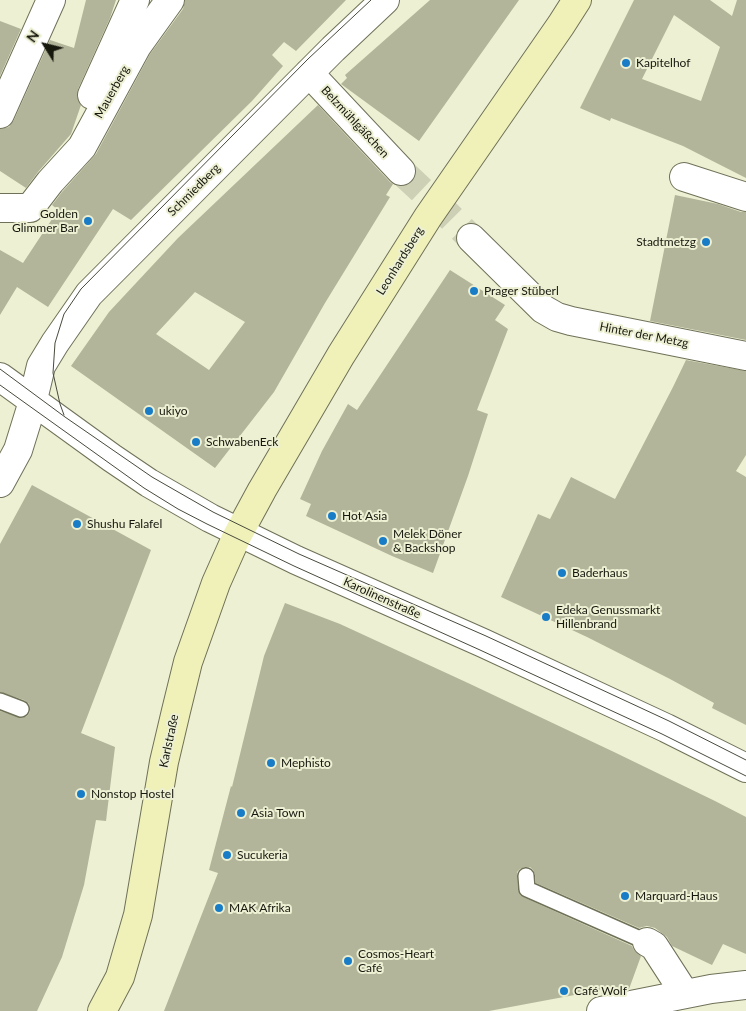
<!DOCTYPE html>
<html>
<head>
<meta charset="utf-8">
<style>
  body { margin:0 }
  #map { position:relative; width:746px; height:1011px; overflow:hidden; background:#edf0d3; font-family:Lato,sans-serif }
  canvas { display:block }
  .north { position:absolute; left:20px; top:20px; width:50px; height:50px; -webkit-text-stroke:4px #edf0d3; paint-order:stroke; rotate:306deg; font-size:14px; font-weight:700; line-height:20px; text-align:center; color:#17180e }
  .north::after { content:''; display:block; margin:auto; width:18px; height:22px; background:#17180e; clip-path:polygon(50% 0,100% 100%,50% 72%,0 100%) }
</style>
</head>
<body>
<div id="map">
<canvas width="746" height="1011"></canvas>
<div class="north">N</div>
</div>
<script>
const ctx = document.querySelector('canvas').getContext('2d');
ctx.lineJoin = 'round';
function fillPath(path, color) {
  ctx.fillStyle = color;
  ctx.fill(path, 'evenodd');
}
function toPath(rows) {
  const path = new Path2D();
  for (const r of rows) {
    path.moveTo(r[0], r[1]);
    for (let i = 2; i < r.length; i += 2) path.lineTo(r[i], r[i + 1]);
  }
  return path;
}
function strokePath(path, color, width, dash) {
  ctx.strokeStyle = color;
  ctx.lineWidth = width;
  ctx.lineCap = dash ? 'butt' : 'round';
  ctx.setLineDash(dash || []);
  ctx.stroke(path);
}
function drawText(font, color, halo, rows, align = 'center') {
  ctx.font = font + ' Lato,sans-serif';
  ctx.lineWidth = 4;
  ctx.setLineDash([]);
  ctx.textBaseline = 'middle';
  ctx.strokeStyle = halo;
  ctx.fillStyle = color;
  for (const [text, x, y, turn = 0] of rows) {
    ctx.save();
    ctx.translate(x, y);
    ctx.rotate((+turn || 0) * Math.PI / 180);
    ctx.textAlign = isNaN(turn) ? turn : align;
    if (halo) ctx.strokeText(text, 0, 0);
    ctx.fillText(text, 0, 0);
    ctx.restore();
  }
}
const building = toPath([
  [86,0,116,0,110,18,78,89,77,97,81,105,71,134,38,172,26,188,0,171,0,129,9,127,14,120,50,40,74,48],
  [185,0,346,0,296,51,284,42,272,55,283,66,252,101,131,220,113,209,48,307,17,287,0,315,0,250,23,263,58,210,52,205,62,192,96,154,150,54,183,9],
  [430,0,519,0,419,141,341,84,347,78,345,75],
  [634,0,710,0,732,16,737,0,746,0,746,178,683,146,611,118,610,121,580,108],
  [674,15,720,47,701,101,642,79],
  [0,21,21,29,0,76],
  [318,105,390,182,393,184,386,195,390,197,325,303,274,392,215,468,71,366,109,312,178,238],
  [195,292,245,322,209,370,156,334],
  [675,195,718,204,741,212,746,212,746,340,650,321],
  [450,270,505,305,495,320,508,329,477,410,488,414,468,476,433,573,392,556,306,516,311,504,300,499,322,451,348,404,357,410],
  [686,360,746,371,746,455,736,471,746,477,746,725,712,708,714,703,670,679,587,637,501,597,538,514,550,519,571,477,615,499,673,387],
  [32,485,151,550,81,733,115,747,106,821,96,820,84,885,62,957,37,1011,0,1011,0,711,22,718,27,716,30,712,30,708,29,704,24,700,0,692,0,544],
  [285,603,340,624,468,683,614,752,715,801,746,817,746,954,723,944,712,965,672,946,667,937,655,928,647,926,639,928,536,883,535,875,533,870,530,867,525,867,520,869,517,872,517,876,518,890,520,895,523,897,632,946,634,950,641,956,629,989,602,995,601,990,489,1011,164,1011,218,873,209,870,231,786,232,787,264,656]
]);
const streetTunnel = toPath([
  [401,171,447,214,471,238]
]);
const lane = toPath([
  [0,701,21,709],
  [526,876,527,889,647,942]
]);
const street = toPath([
  [309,73,401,171],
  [92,95,135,0],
  [0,114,51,0],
  [684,177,746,197],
  [0,208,30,208,50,182,82,147,137,46,170,0],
  [471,238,543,309,557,317,571,321,746,356],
  [0,377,112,458,149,483,210,518,296,560,483,643,666,728,746,768],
  [0,483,18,450,31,408,41,366,55,343,89,294,333,49,385,0],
  [647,942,654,946,685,994],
  [601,1011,711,989,746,985]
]);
const secondary = toPath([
  [102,1011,120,977,138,915,164,762,176,711,188,662,216,583,236,538,262,490,341,355,428,217,561,25,577,0]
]);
const tram = toPath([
  [0,369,65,417,152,477,213,512,299,554,486,636,669,721,746,760],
  [0,385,144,488,178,509,207,524,294,566,480,650,662,734,746,776],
  [64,415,60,404,53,373,55,343,64,314,81,289,308,59,371,0]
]);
const markers = [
  [626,63,5,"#197cc7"],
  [88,221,5,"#197cc7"],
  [706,242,5,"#197cc7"],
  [474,291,5,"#197cc7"],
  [149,411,5,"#197cc7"],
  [196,442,5,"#197cc7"],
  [332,516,5,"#197cc7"],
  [77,524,5,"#197cc7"],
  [383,541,5,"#197cc7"],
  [562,573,5,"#197cc7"],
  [546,617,5,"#197cc7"],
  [271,763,5,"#197cc7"],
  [81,794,5,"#197cc7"],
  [241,813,5,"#197cc7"],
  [227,855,5,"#197cc7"],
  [625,896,5,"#197cc7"],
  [219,908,5,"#197cc7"],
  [348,961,5,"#197cc7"],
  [564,991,5,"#197cc7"]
];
const poiNames = [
  ["Kapitelhof",636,63],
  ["Golden",78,214,"right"],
  ["Glimmer Bar",78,228,"right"],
  ["Stadtmetzg",696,242,"right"],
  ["Prager Stüberl",484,291],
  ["ukiyo",159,411],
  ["SchwabenEck",206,442],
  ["Hot Asia",342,516],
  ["Shushu Falafel",87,524],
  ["Melek Döner",393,534],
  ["& Backshop",393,548],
  ["Baderhaus",572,573],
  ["Edeka Genussmarkt",556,610],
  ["Hillenbrand",556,624],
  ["Mephisto",281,763],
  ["Nonstop Hostel",91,794],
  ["Asia Town",251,813],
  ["Sucukeria",237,855],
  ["Marquard-Haus",635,896],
  ["MAK Afrika",229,908],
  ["Cosmos-Heart",358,954],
  ["Café",358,968],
  ["Café Wolf",574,991]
];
const streetNames = [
  ["Mauerberg",112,92,-61],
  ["Belzmühlgäßchen",355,122,47],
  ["Schmiedberg",194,190,-45],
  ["Leonhardsberg",400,261,-58],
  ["Hinter der Metzg",644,335,11],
  ["Karolinenstraße",382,598,24],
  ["Karlstraße",169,741,-78]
];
fillPath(building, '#b2b599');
strokePath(streetTunnel, '#cdd0b5', 28, [28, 14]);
strokePath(lane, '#6f7158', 18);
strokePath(street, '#6f7158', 30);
strokePath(secondary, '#6f7158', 30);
strokePath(lane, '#fff', 15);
strokePath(street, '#fff', 28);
strokePath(secondary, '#eff1b9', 28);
strokePath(tram, '#484a3c', 1);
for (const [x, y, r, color] of markers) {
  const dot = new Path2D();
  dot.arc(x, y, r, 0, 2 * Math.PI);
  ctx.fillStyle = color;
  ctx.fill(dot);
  strokePath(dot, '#edf0d3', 2);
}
drawText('12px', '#17180e', '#edf0d3', poiNames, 'left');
drawText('12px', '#17180e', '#edf0d3', streetNames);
</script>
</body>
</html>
